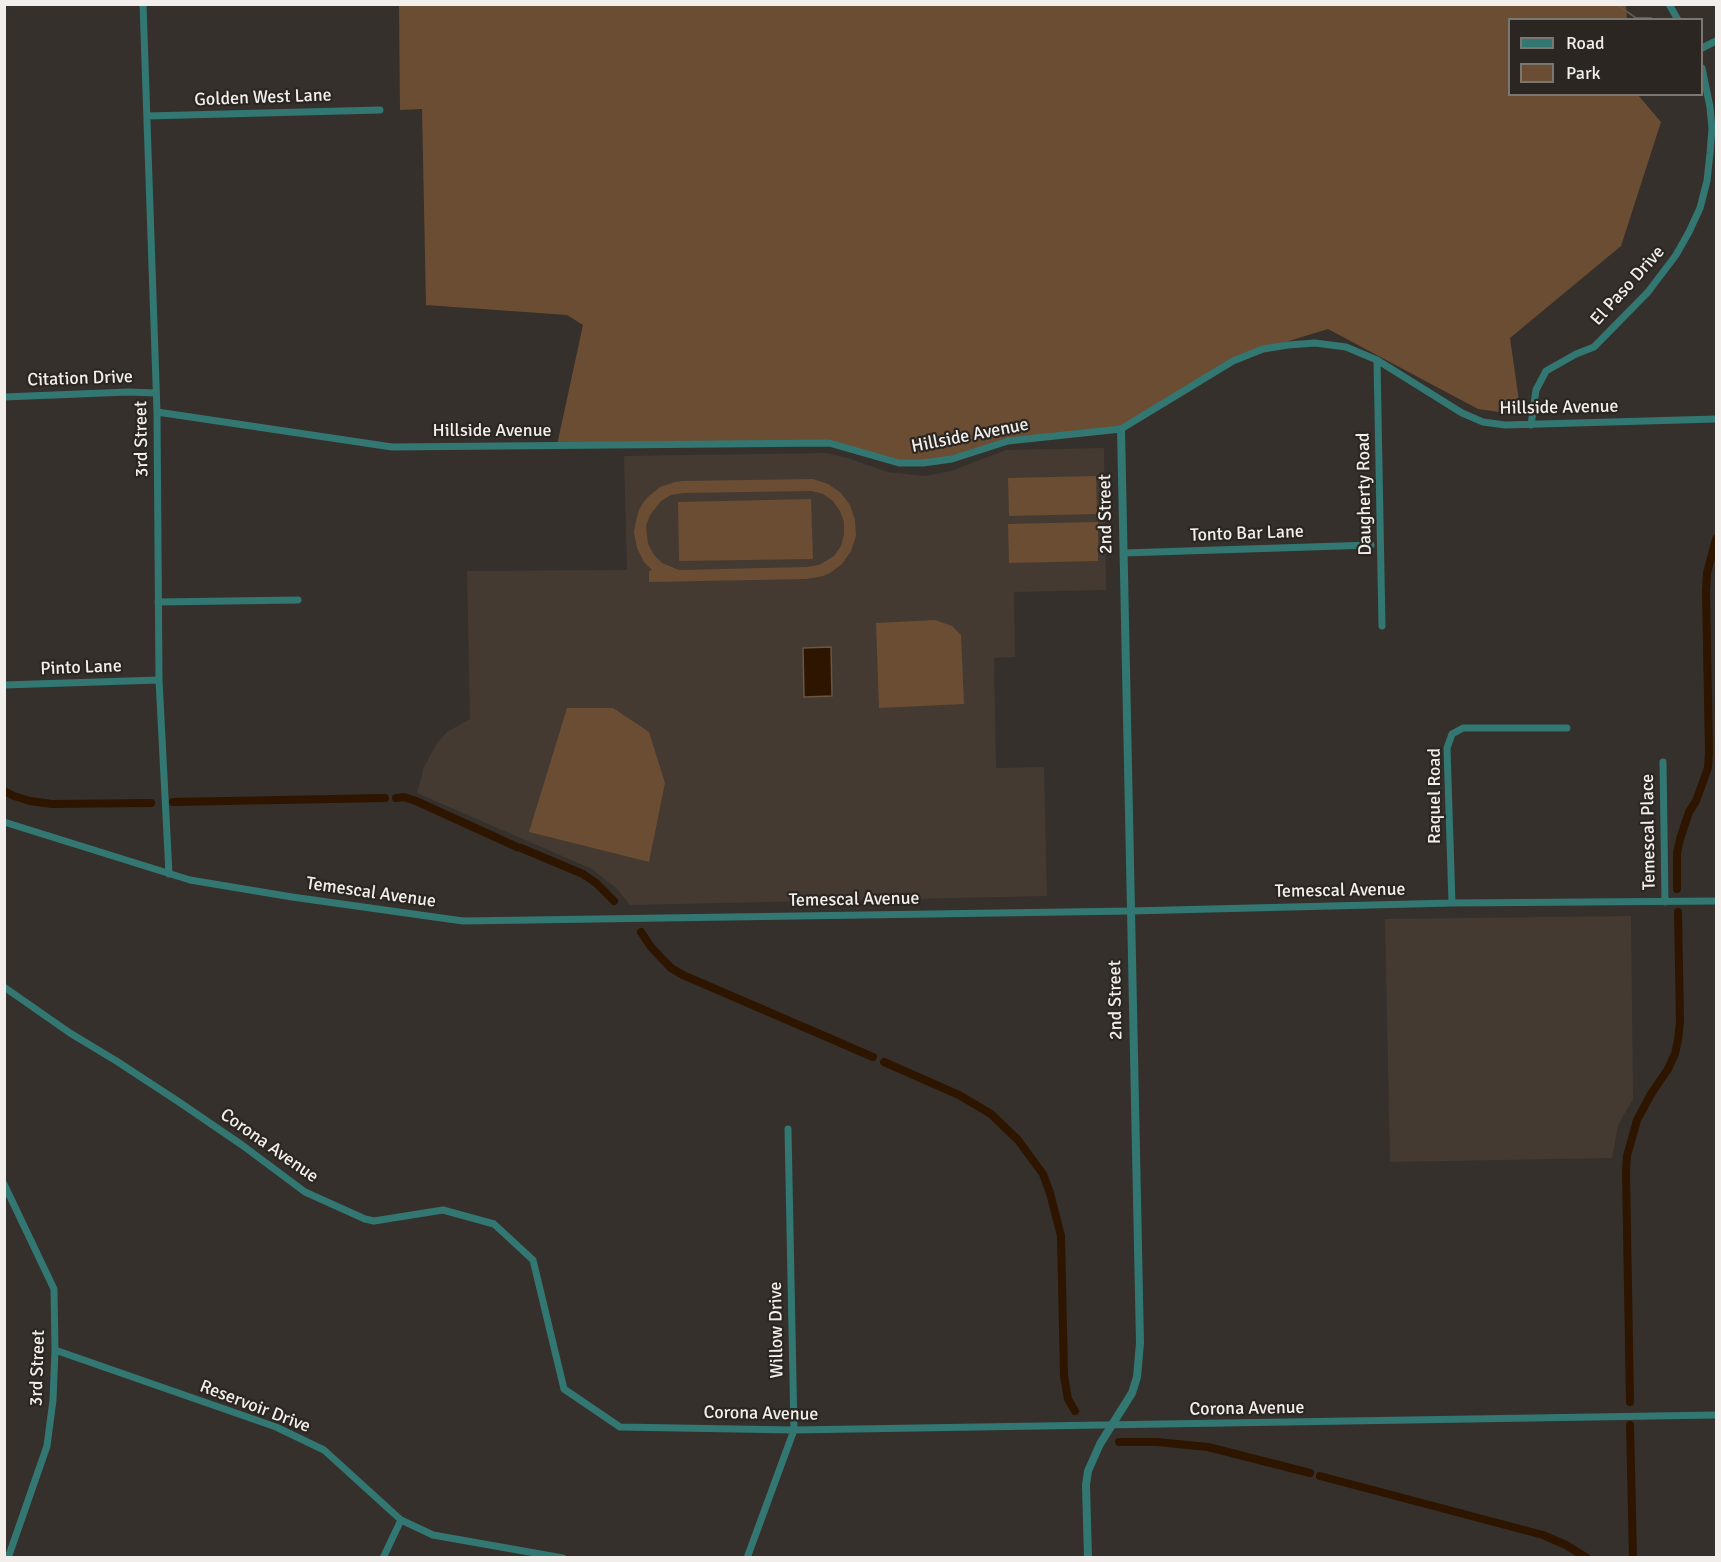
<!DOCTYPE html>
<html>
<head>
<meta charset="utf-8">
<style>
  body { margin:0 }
  #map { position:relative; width:1721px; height:1562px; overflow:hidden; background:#35302b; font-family:Signika,sans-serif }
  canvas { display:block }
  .frame { position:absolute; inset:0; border:6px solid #f1eeeb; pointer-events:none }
  .legend { position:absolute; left:1508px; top:18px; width:195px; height:78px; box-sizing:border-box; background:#2b2622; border:2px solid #7a7672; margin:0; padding:8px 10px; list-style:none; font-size:18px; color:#f1eeeb }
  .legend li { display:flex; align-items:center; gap:12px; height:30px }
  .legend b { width:30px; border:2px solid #7a7672 }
</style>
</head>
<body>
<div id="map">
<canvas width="1721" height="1562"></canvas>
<div class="frame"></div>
<ul class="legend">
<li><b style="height:8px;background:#337772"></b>Road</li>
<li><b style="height:16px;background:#6b4d33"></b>Park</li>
</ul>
</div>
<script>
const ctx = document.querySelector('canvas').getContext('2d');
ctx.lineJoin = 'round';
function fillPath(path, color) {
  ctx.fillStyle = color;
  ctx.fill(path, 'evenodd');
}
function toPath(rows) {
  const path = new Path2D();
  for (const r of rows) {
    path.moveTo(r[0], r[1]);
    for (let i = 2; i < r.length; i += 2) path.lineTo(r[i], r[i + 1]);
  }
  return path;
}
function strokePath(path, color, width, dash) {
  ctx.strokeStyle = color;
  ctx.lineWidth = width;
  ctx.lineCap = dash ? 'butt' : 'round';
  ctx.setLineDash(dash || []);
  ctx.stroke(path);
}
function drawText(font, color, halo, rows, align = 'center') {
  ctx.font = font + ' Signika,sans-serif';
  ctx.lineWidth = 4.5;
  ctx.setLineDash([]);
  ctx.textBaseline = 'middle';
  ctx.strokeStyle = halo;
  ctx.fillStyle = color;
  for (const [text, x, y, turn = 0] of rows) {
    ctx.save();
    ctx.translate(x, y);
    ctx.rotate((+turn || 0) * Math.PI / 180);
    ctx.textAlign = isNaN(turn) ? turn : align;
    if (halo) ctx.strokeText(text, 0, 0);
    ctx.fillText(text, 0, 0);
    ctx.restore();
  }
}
const built = toPath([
  [1104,448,1106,590,1014,592,1015,657,994,658,996,768,1044,767,1047,896,630,905,616,888,592,869,417,793,424,767,437,743,447,732,470,719,467,571,627,570,624,456,828,453,851,459,887,472,925,476,951,471,1006,450],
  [1631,916,1633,1099,1618,1125,1612,1158,1390,1162,1385,919]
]);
const green = toPath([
  [399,5,1626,5,1627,19,1510,20,1510,94,1638,95,1661,122,1621,246,1510,338,1521,415,1478,409,1328,329,1263,349,1233,361,1121,429,1008,441,952,459,899,463,829,443,557,445,583,325,567,315,426,305,422,109,400,110],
  [1096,476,1097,514,1009,516,1008,478],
  [813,479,828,484,841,493,850,505,855,520,856,536,851,551,842,564,830,573,823,576,807,579,649,582,649,571,652,570,644,562,637,548,634,533,635,525,639,510,643,503,648,497,660,487,675,482,683,481],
  [812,491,823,494,833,501,840,511,844,522,844,534,841,546,834,556,819,565,807,567,679,570,662,563,654,555,648,544,646,526,650,515,661,501,671,495,683,493],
  [811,499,813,559,679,561,678,502],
  [1098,522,1098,561,1009,563,1008,524],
  [935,620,952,626,961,635,964,704,879,708,876,623],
  [567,708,613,708,649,732,665,783,649,862,529,832]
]);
const water = toPath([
  [831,647,832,696,804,697,803,648,831,647]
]);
const stream = toPath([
  [1616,4,1636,18,1651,18]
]);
const canal = toPath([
  [4,791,14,796,30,801,52,804,151,803],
  [396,798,404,797,416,801,517,847],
  [173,802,385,798],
  [521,848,583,874,596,883,614,901],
  [1677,889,1677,853,1680,839,1689,812,1696,801,1708,768,1709,752,1706,592,1707,573,1716,539],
  [641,932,651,947,671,968,683,975,873,1057],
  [884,1062,959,1095,991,1114,1018,1140,1043,1174,1050,1193,1061,1236,1064,1376,1068,1399,1075,1411],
  [1630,1402,1626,1172,1627,1156,1637,1120,1651,1094,1668,1069,1675,1054,1678,1040,1680,1022,1678,912],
  [1630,1425,1633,1558],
  [1119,1442,1157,1442,1208,1447,1310,1473],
  [1320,1476,1543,1535,1566,1545,1587,1558]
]);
const minor = toPath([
  [143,4,157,412,159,680,169,874],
  [1669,4,1678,20],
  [1702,48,1716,41],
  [147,116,380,110],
  [1377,360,1382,626],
  [4,397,128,392,156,393],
  [157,412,392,447,829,443,899,463,923,463,952,459,1008,441,1121,429,1233,361,1263,349,1288,345,1315,343,1346,347,1377,360,1462,413,1483,422,1505,425,1716,419],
  [1531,425,1536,390,1546,371,1576,354,1594,347,1648,292,1676,255,1689,232,1700,208,1707,181,1710,153,1712,129,1710,107,1702,68],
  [1124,553,1371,545],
  [158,602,298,600],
  [4,685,159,680],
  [1663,762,1665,902],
  [4,822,190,880,292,897,463,921,1131,911,1452,903,1716,901],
  [1452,903,1447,748,1452,734,1463,728,1567,728],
  [4,987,70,1033,118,1062,179,1102,242,1145,305,1192,365,1219,374,1221,443,1210,494,1224,533,1260,564,1389,620,1427,794,1430,1716,1415],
  [4,1184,54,1289,55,1350,53,1400,47,1446,8,1558],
  [55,1350,276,1427,324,1450,401,1520,433,1535,563,1558],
  [383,1558,401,1520],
  [747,1558,794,1430,788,1129]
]);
const tertiary = toPath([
  [1088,1558,1086,1485,1088,1471,1100,1444,1132,1393,1137,1377,1140,1343,1121,429]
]);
const streetNames = [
  ["Golden West Lane",263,98,-2],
  ["El Paso Drive",1628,286,-48],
  ["Citation Drive",80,379,-2],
  ["Hillside Avenue",1559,408,-1],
  ["Hillside Avenue",492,431],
  ["Hillside Avenue",970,436,-11],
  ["3rd Street",142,439,-91],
  ["Daugherty Road",1365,494,-91],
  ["2nd Street",1106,514,-91],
  ["Tonto Bar Lane",1247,534,-2],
  ["Pinto Lane",81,668,-2],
  ["Raquel Road",1435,796,-90],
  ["Temescal Place",1649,832,-91],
  ["Temescal Avenue",1340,891,-1],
  ["Temescal Avenue",371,893,8],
  ["Temescal Avenue",854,900,-1],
  ["2nd Street",1116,1000,-91],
  ["Corona Avenue",269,1146,35],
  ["Willow Drive",777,1330,-91],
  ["3rd Street",38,1368,-88],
  ["Reservoir Drive",255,1407,21],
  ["Corona Avenue",1247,1409,-1],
  ["Corona Avenue",761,1414,1]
];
fillPath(built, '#443a32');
fillPath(green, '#6b4d33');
fillPath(water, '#2e1500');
strokePath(water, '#685646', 1.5);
strokePath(stream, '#685646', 2);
strokePath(canal, '#2e1500', 8);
strokePath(minor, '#337772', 7);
strokePath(tertiary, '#337772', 8);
drawText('18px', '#f1eeeb', '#2b2622', streetNames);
</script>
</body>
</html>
